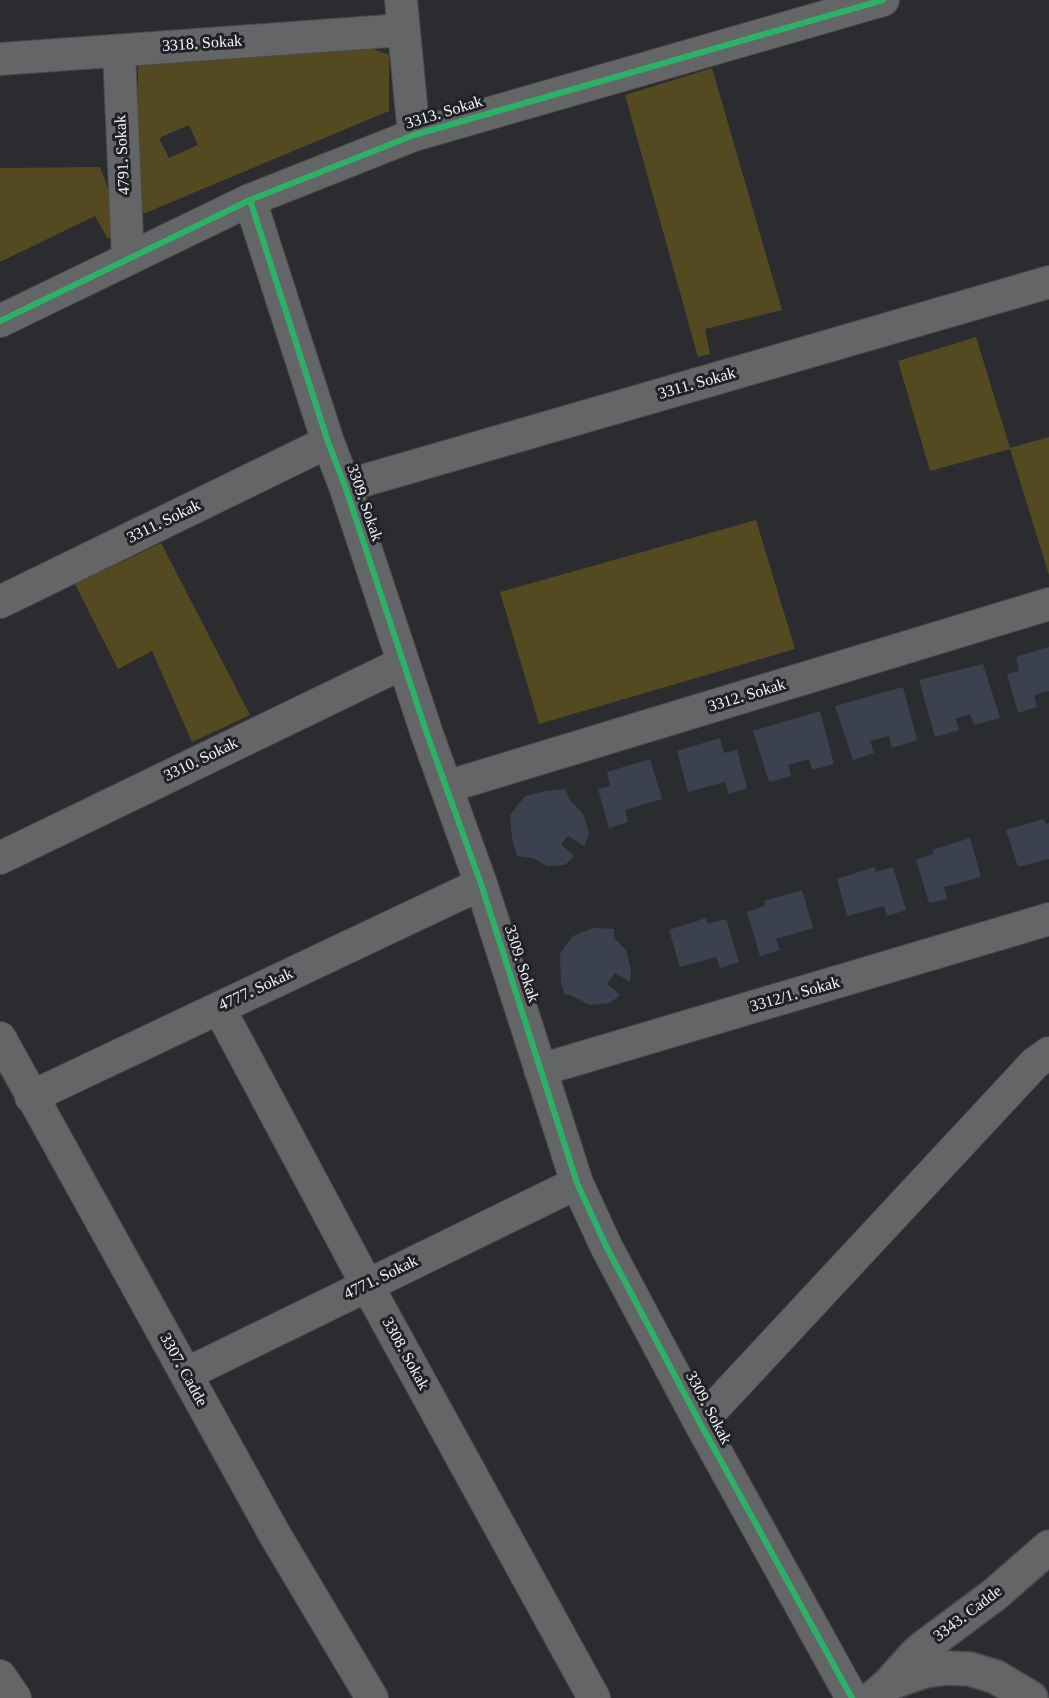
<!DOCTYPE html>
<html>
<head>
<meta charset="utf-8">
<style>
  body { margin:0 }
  canvas { display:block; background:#2a2c2f }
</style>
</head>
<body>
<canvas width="1049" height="1698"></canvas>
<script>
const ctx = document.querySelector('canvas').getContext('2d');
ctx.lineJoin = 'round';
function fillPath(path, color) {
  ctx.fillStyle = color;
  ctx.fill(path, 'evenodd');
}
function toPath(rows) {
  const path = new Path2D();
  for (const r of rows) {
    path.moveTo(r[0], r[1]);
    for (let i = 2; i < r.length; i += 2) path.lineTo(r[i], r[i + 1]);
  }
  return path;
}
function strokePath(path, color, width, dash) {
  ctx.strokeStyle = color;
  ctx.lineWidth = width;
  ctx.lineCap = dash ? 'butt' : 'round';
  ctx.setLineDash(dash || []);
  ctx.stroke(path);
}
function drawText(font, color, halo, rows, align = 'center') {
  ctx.font = font + ' "Times New Roman",serif';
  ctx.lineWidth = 6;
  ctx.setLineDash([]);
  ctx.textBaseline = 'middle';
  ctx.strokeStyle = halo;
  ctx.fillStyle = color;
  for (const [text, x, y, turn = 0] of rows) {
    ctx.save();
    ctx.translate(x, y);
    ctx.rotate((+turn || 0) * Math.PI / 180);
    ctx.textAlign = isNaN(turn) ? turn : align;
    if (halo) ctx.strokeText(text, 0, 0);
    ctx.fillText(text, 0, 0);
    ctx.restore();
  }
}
const green = toPath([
  [363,45,389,55,389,111,138,216,138,66],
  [189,125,198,145,169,158,159,138],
  [712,68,782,310,705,329,710,354,698,357,625,95],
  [100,167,117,212,119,233,108,239,95,216,0,262,0,168],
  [976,337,1010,448,1049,437,1049,575,1010,449,930,471,898,361],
  [756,520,795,649,539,724,500,592],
  [161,543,250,715,192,742,152,651,118,669,75,584]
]);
const building = toPath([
  [1049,647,1049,691,1034,695,1037,707,1018,713,1007,674,1019,671,1016,657],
  [983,664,1000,718,974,725,970,714,956,719,959,730,935,737,919,680],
  [903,687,917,740,892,748,889,736,870,741,874,753,853,760,835,706],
  [820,711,834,764,812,770,809,759,788,765,791,776,769,782,753,731],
  [720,738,724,753,737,750,747,788,729,794,725,782,688,792,677,751],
  [650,759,662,799,625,810,628,822,609,828,598,789,610,786,607,772],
  [565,789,570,800,583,814,589,833,584,846,568,836,561,844,574,856,565,865,547,866,533,858,517,856,512,838,510,815,525,796,545,791],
  [1044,819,1046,824,1049,823,1049,859,1018,867,1006,830],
  [970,838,981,877,944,887,947,899,929,903,916,860,934,854,932,850],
  [874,867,876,872,893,867,906,910,887,916,884,906,847,916,837,879],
  [802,890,813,928,776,939,780,950,760,956,747,912,765,906,764,901],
  [706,918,708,924,726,919,739,962,720,968,716,957,680,967,669,930],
  [593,928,614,929,614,938,626,950,631,970,630,982,615,973,607,984,620,995,610,1003,590,1005,571,995,564,994,561,981,560,954,573,936]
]);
const street = toPath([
  [401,0,414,135],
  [119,51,128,259],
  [0,59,403,30],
  [250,200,328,442,345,486,427,734,481,884,577,1183,607,1248,700,1423,852,1698],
  [0,321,250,200,414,135,883,0],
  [345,486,1049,282],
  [0,602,328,442],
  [446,787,1049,604],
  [0,858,403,663],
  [219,1008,367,1285,594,1698],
  [0,1038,275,1535,372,1698],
  [540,1070,1049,919],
  [31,1097,481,884],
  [186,1374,577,1183],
  [700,1423,1035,1063,1049,1053],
  [0,1676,15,1698]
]);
const secondary = toPath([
  [890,1683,925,1671,948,1668,970,1669,996,1677,1031,1698],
  [873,1698,890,1683,914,1656,924,1647,994,1595,1049,1547]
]);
const cycleway = toPath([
  [250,200,328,442,345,486,427,734,481,884,577,1183,607,1248,700,1423,852,1698],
  [0,321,250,200,414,135,883,0]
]);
const streetNames = [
  ["3318. Sokak",202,44,-4],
  ["3313. Sokak",444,113,-17],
  ["4791. Sokak",123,155,-93],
  ["3311. Sokak",697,384,-16],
  ["3309. Sokak",364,503,71],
  ["3311. Sokak",164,522,-26],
  ["3312. Sokak",747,696,-17],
  ["3310. Sokak",201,760,-26],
  ["3309. Sokak",521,964,72],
  ["4777. Sokak",256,990,-25],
  ["3312/1. Sokak",795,995,-16],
  ["4771. Sokak",381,1278,-26],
  ["3308. Sokak",405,1354,61],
  ["3307. Cadde",183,1370,61],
  ["3309. Sokak",708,1408,62],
  ["3343. Cadde",968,1614,-37]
];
fillPath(green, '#544921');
fillPath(building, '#3c414f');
strokePath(street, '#494a4c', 34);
strokePath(secondary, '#494a4c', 36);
strokePath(street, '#646567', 32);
strokePath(secondary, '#646567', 33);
strokePath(cycleway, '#2db169', 6);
drawText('16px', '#f3f4f7', '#202126', streetNames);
</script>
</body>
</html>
